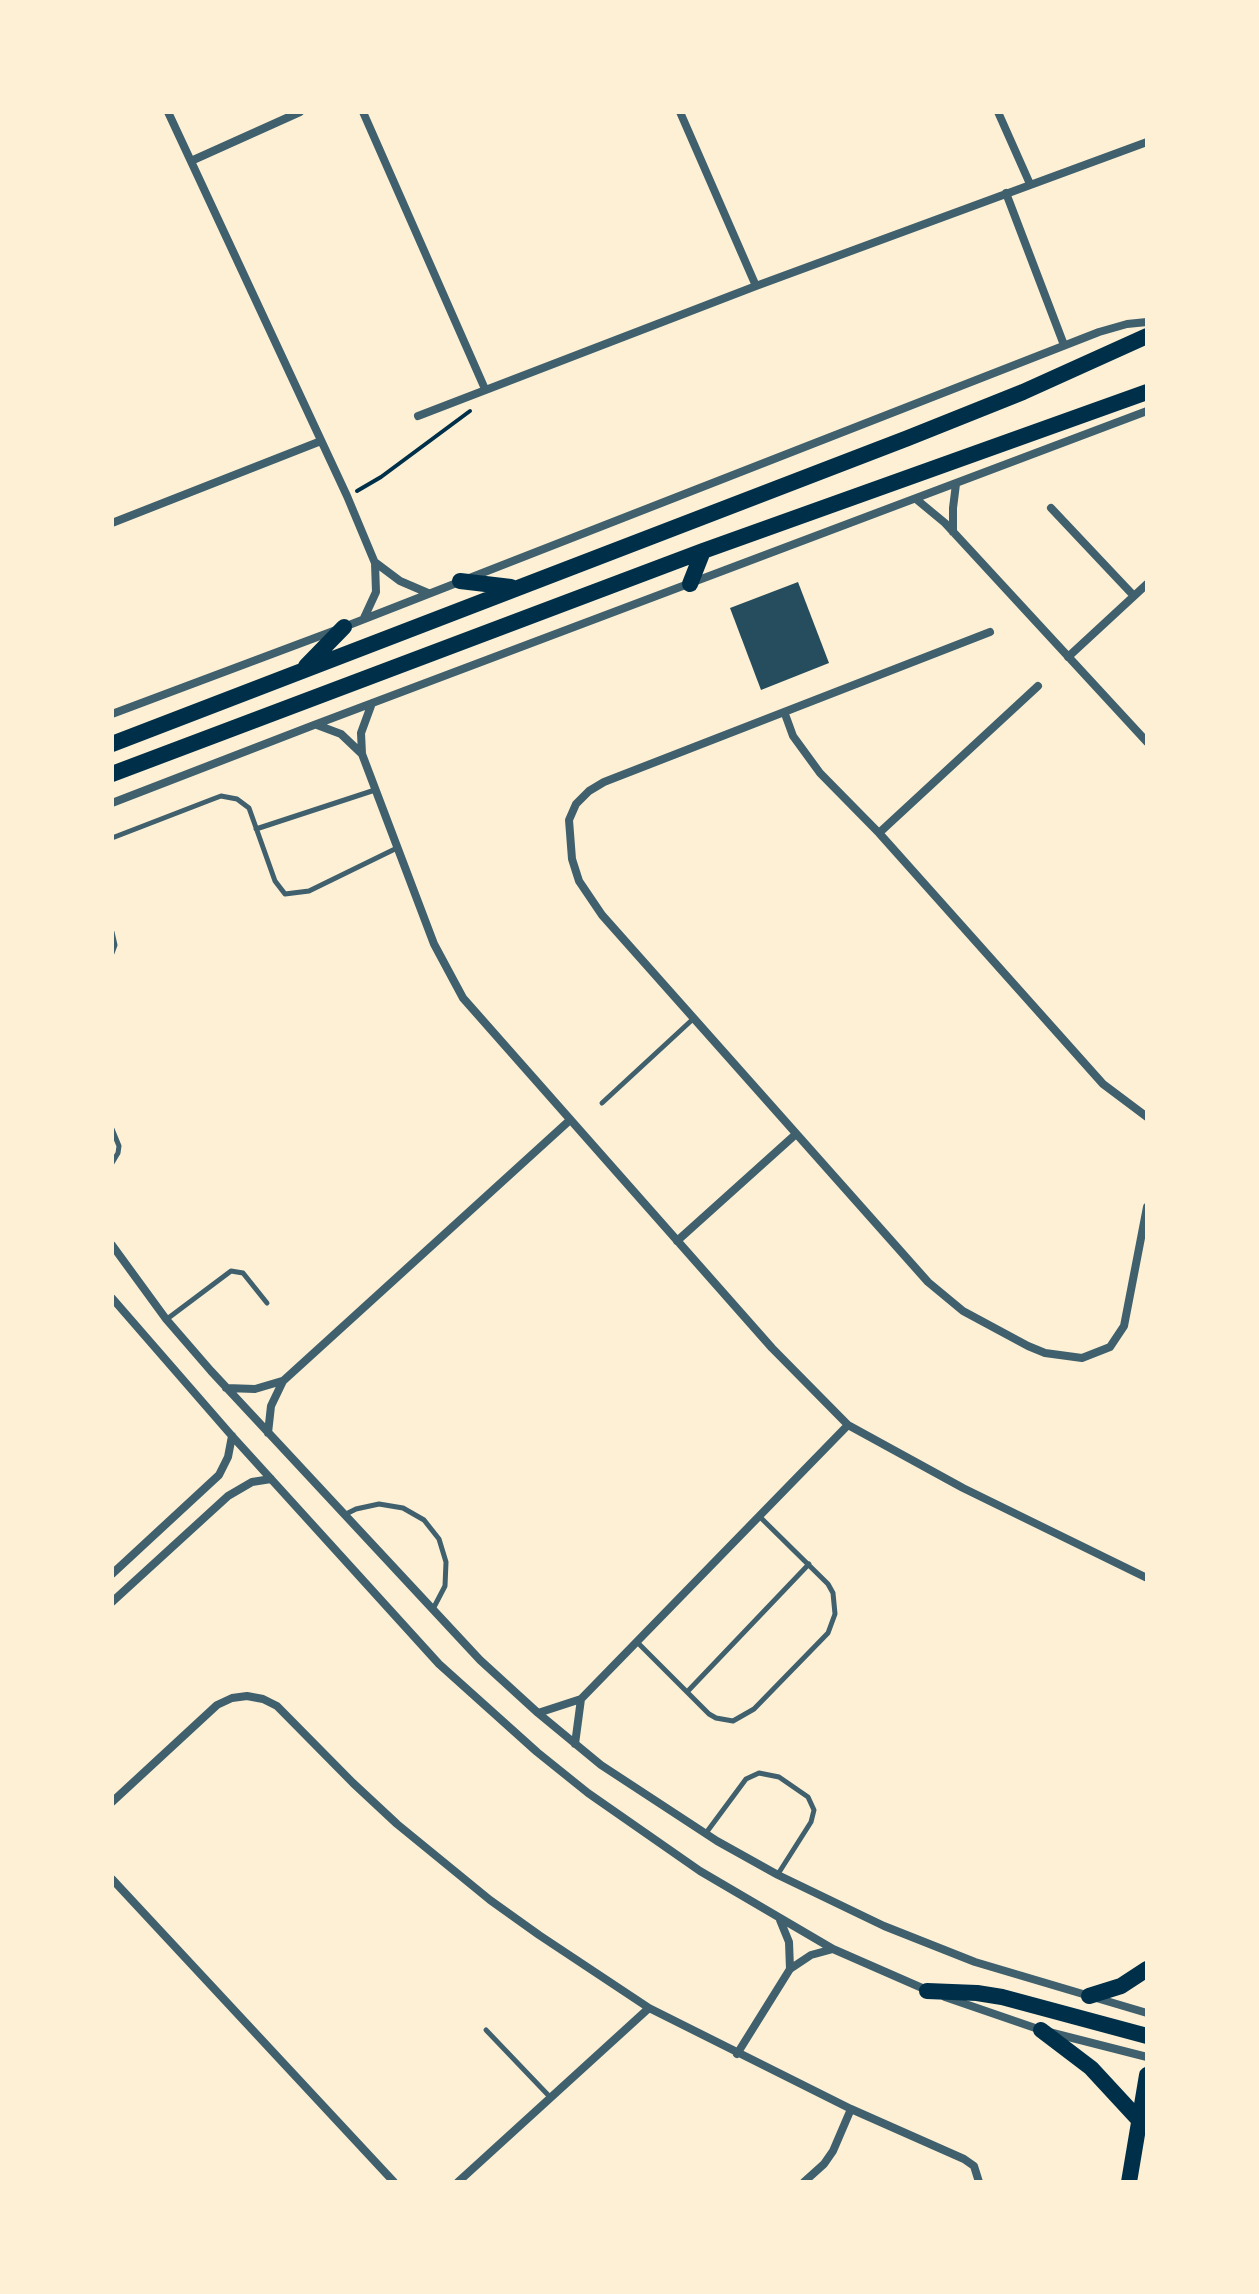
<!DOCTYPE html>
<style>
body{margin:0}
#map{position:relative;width:1259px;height:2294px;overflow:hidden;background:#fdf0d5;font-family:"PT Sans Narrow",sans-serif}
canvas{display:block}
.frame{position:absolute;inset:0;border:114px solid #fdf0d5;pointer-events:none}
</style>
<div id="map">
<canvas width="1259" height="2294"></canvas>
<div class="frame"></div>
</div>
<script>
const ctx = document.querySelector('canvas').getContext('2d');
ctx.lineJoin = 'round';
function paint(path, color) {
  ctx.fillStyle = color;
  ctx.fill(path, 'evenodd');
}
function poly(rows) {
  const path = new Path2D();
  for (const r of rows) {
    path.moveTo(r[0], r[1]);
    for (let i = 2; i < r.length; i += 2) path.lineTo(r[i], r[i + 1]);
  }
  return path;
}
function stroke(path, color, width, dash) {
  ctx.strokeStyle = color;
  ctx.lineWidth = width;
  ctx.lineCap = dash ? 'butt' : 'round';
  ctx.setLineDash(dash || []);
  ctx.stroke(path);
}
const building = poly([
 [798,582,829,663,761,690,730,608]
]);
const path = poly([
 [357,491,381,477,470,411]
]);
const service = poly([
 [256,829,375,790],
 [112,838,213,799,221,796,237,799,249,808,275,881,285,894,309,891,397,848],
 [112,932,115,945,112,953],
 [602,1103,693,1019],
 [112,1129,119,1146,118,1153,112,1163],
 [167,1319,231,1271,243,1273,267,1303],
 [344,1515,356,1509,379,1504,403,1508,424,1520,439,1539,446,1562,445,1586,433,1609],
 [637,1642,709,1714,716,1718,733,1721,754,1709,828,1633,835,1614,833,1593,828,1584,759,1516],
 [687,1692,809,1564],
 [706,1833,746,1779,759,1773,779,1777,808,1797,814,1810,811,1822,778,1874],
 [486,2030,550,2097]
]);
const minor = poly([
 [168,112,347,496,375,563,376,592,364,618],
 [363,112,485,389],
 [680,112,756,286],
 [998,112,1030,184],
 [191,161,300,112],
 [1006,193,1064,345],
 [418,416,756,286,1147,142],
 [916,499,945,523,1147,742],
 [1051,508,1134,596],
 [112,523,321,441],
 [953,532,953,508,956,484],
 [376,563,400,581,428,593],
 [990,632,604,782,589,791,576,804,569,820,572,859,579,881,602,915,928,1282,963,1311,1028,1346,1045,1353,1082,1358,1110,1347,1124,1326,1147,1207],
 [1068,657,1147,584],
 [372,703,361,733,362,754,434,944,463,998,772,1348,848,1425,963,1488,1147,1578],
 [112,714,344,627,1099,332,1127,324,1147,322],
 [785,714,793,736,820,773,879,833,1103,1084,1147,1117],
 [317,725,341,734,362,754],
 [112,803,314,725,1147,411],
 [879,833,1038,686],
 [677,1241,796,1134],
 [112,1245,166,1319,211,1371,480,1660,538,1713,601,1765,717,1841,778,1875,884,1926,975,1962,1147,2013],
 [112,1298,232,1436,439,1664,537,1752,588,1793,700,1871,833,1949,929,1991],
 [226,1388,255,1389,282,1381],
 [268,1433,271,1406,283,1381,570,1120],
 [112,1574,219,1475,228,1457,232,1436],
 [112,1602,228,1496,252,1482,271,1479],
 [538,1713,581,1699,848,1425],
 [575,1744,581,1699],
 [112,1802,217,1705,232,1698,247,1696,263,1699,277,1706,353,1783,397,1824,490,1900,539,1935,649,2008,851,2109,964,2159,974,2166,979,2182],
 [112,1879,394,2182],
 [780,1920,789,1942,790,1969],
 [945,1997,1041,2030,1147,2057],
 [737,2054,790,1969,811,1955,833,1949],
 [458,2182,649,2008],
 [804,2182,824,2164,833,2151,851,2109]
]);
const secondary = poly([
 [460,581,511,587],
 [690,584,703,551],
 [306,666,344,627],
 [112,744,908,438,1023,392,1147,336],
 [112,774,703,551,1147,392]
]);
const primary = poly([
 [927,1991,977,1993,1002,1997,1147,2036],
 [1089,1996,1121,1986,1147,1969],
 [1041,2030,1091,2068,1140,2121],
 [1129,2182,1147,2075]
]);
paint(building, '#264d5e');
stroke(path, '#003049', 4);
stroke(service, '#3f606c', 5);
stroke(minor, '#3f606c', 8);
stroke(secondary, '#003049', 16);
stroke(primary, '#003049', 16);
</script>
